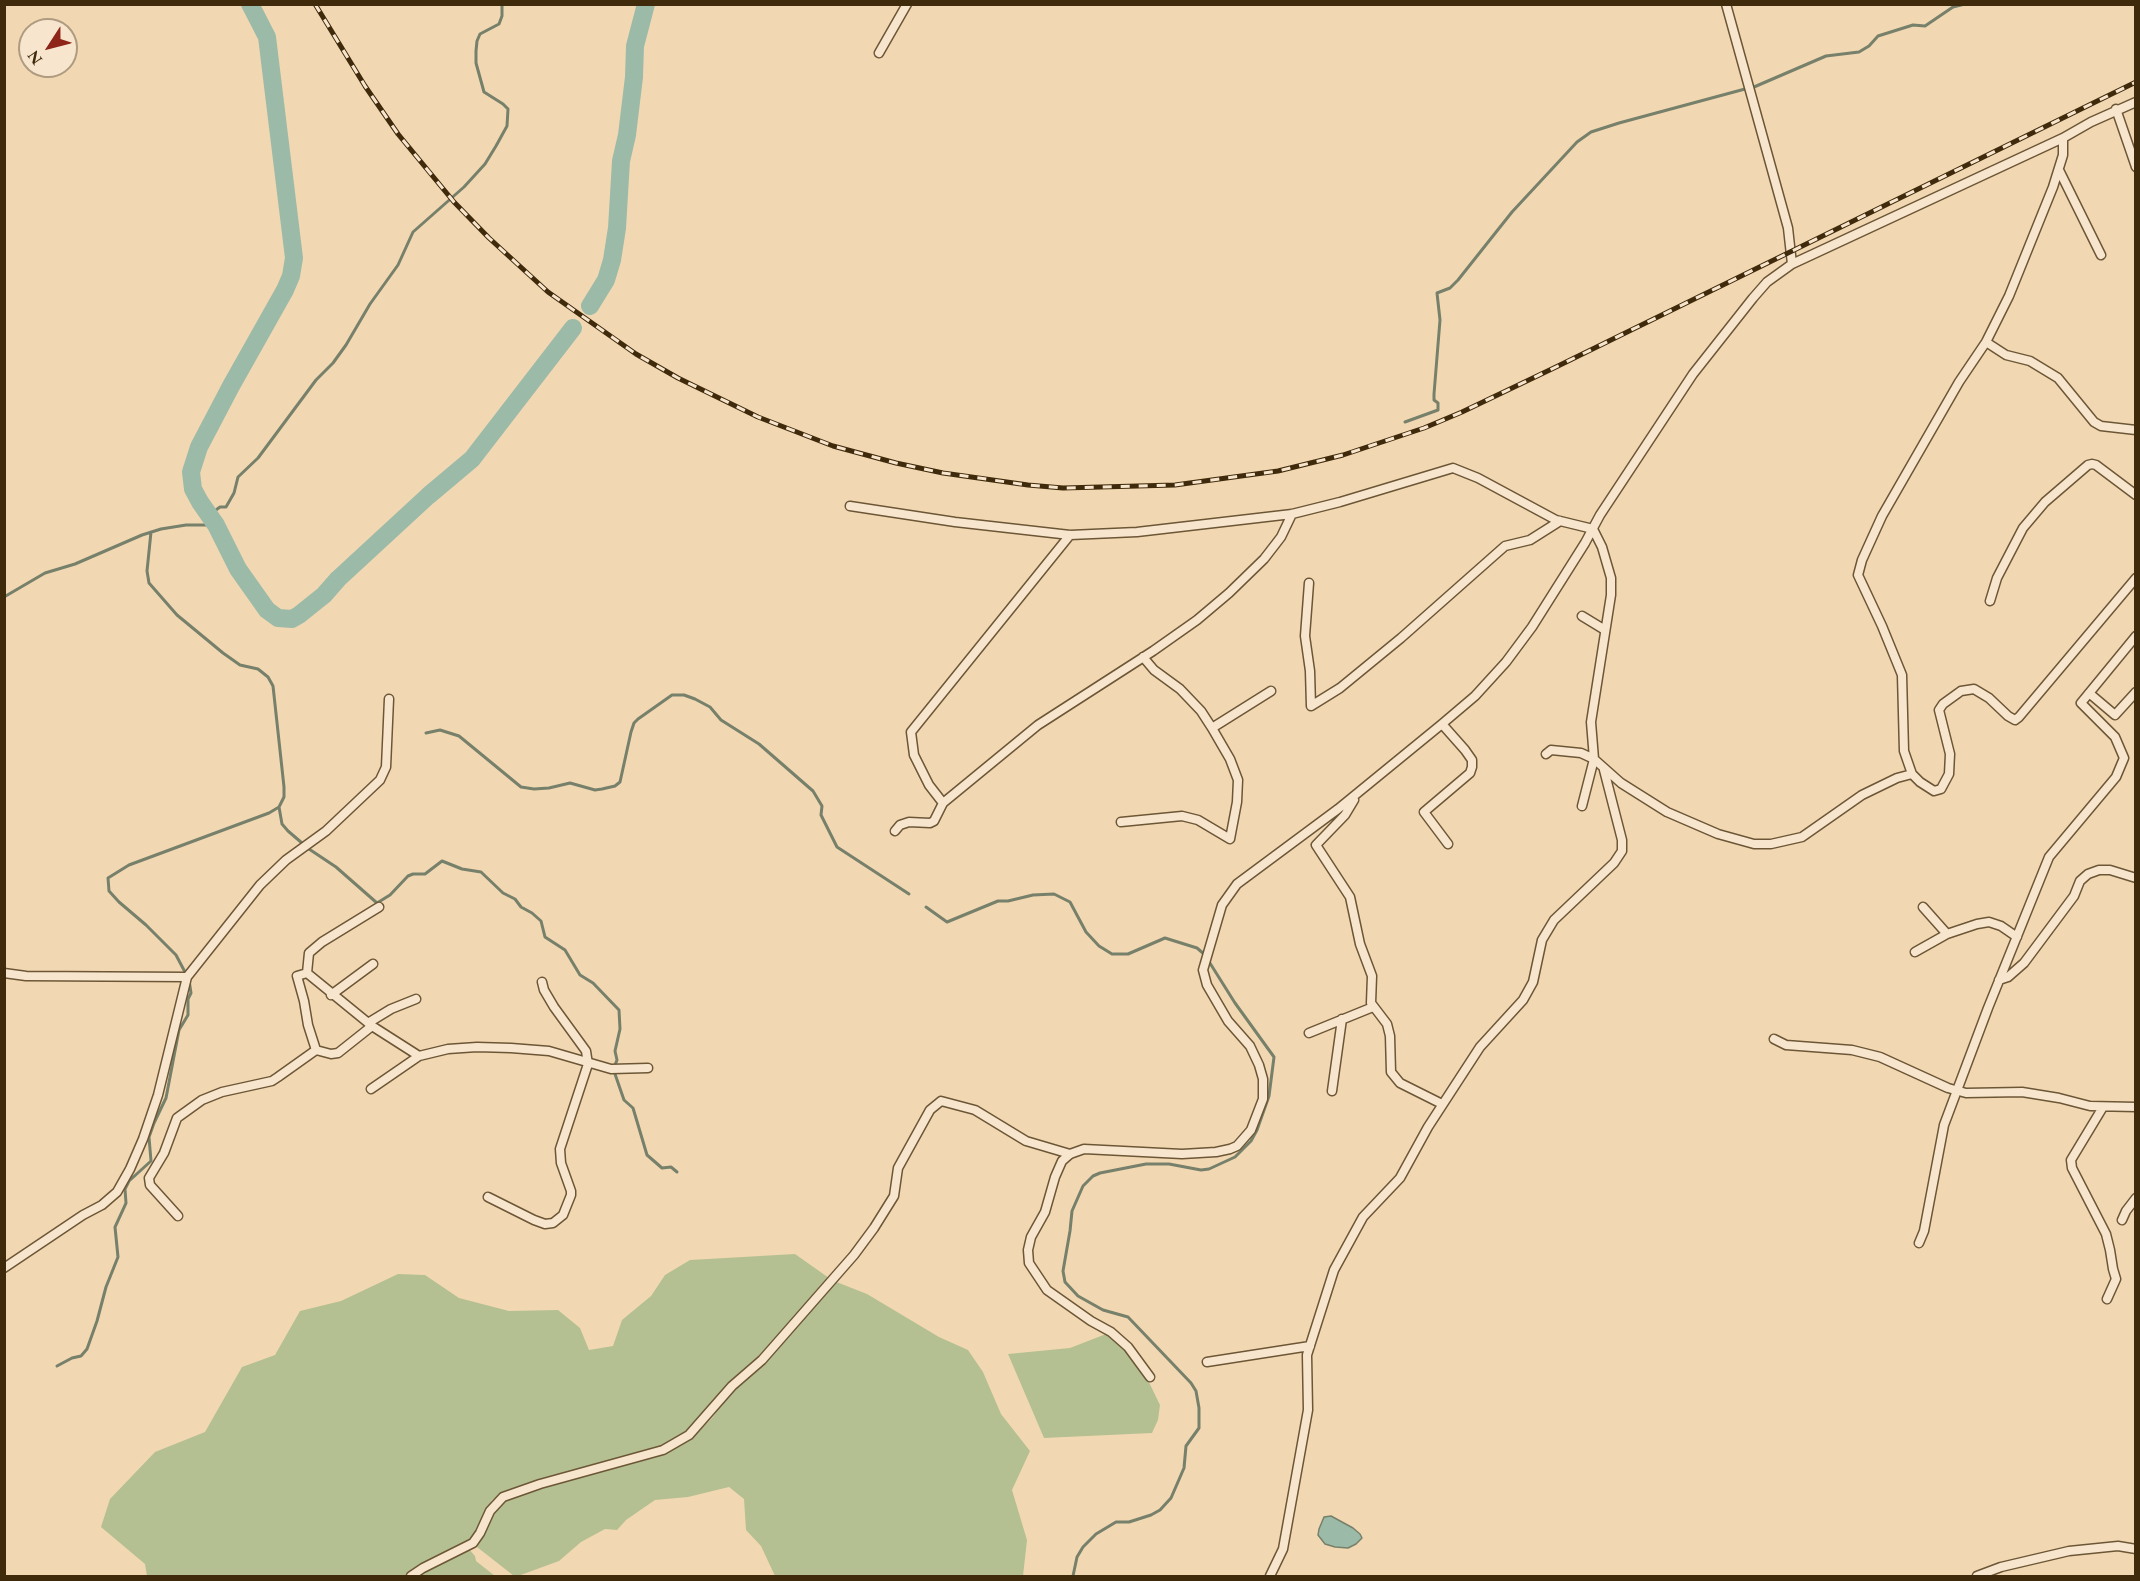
<!DOCTYPE html>
<style>
body{margin:0}
#map{position:relative;width:2140px;height:1581px;overflow:hidden;background:#f2d8b2;font-family:"EB Garamond",serif}
canvas{display:block}
.frame{position:absolute;inset:0;border:6px solid #402a0c;pointer-events:none}
.north{position:absolute;left:18px;top:18px;width:60px;height:60px;box-sizing:border-box;background:#f7e6cd;border:2px solid #ae9b80;border-radius:50%;rotate:234deg;font-size:16px;font-weight:700;line-height:24px;text-align:center;color:#402a0c}
.north::after{content:'';display:block;margin:auto;width:21px;height:27px;background:#8f2418;clip-path:polygon(50% 0,100% 100%,50% 72%,0 100%)}
</style>
<div id="map">
<canvas width="2140" height="1581"></canvas>
<div class="frame"></div>
<div class="north">N</div>
</div>
<script>
const ctx = document.querySelector('canvas').getContext('2d');
ctx.lineJoin = 'round';
function paint(path, color) {
  ctx.fillStyle = color;
  ctx.fill(path, 'evenodd');
}
function poly(rows) {
  const path = new Path2D();
  for (const r of rows) {
    path.moveTo(r[0], r[1]);
    for (let i = 2; i < r.length; i += 2) path.lineTo(r[i], r[i + 1]);
  }
  return path;
}
function stroke(path, color, width, dash) {
  ctx.strokeStyle = color;
  ctx.lineWidth = width;
  ctx.lineCap = dash ? 'butt' : 'round';
  ctx.setLineDash(dash || []);
  ctx.stroke(path);
}
const green = poly([
 [795,1254,829,1278,757,1361,686,1434,664,1447,500,1495,492,1500,468,1548,475,1556,476,1561,495,1576,147,1576,145,1564,101,1527,110,1499,155,1452,205,1432,242,1367,275,1355,300,1311,341,1301,398,1274,425,1275,459,1298,509,1311,558,1310,580,1328,589,1350,613,1346,622,1320,651,1296,665,1275,690,1260],
 [834,1281,867,1294,939,1337,968,1350,983,1372,1001,1414,1030,1451,1012,1490,1027,1540,1023,1576,775,1576,761,1546,746,1530,744,1499,729,1487,688,1497,655,1500,626,1520,617,1530,605,1529,581,1542,559,1561,518,1576,514,1576,477,1547,483,1537,491,1512,503,1500,671,1450,693,1437,713,1417,731,1390],
 [1106,1334,1122,1344,1146,1376,1160,1405,1158,1420,1152,1433,1044,1438,1008,1354,1070,1348]
]);
const water = poly([
 [1331,1516,1353,1528,1360,1534,1362,1538,1356,1544,1348,1548,1335,1547,1325,1544,1318,1535,1319,1529,1324,1517,1331,1516]
]);
const stream = poly([
 [1754,87,1826,56,1859,52,1869,46,1878,36,1913,25,1925,26,1953,7,1965,4],
 [1405,422,1438,410,1438,403,1434,400,1434,394,1440,320,1437,293,1450,288,1458,280,1512,212,1577,142,1591,132,1619,123,1745,89],
 [209,515,220,507,226,507,234,493,238,477,258,458,316,380,333,363,346,345,370,304,398,265,413,232,464,187,485,164,496,146,507,126,508,109,503,104,484,92,476,63,476,51,477,41,480,34,499,24,502,16,502,4],
 [151,532,147,571,149,583,177,615,223,653,240,665,258,669,268,677,273,686,284,787,284,797,279,807,269,813,129,865,108,878,109,891,119,902,146,925,176,955,186,974],
 [4,597,45,573,75,564,142,535,161,529,186,525,216,525],
 [426,733,440,730,459,736,521,787,534,789,549,788,570,783,595,790,602,789,615,786,620,782,631,732,634,723,638,719,672,695,684,695,695,699,710,707,721,720,759,744,813,791,822,806,821,815,837,847,909,894],
 [279,807,282,824,288,831,309,849,336,867,377,903,390,895,408,876,413,874,425,874,442,861,462,869,481,872,503,893,515,899,521,907,532,913,541,921,545,937,565,950,580,975,593,983,619,1010,620,1029,615,1051,617,1060,615,1065],
 [926,907,947,922,998,901,1008,901,1033,895,1054,894,1070,902,1086,932,1099,946,1112,954,1128,954,1165,938,1197,948,1204,954],
 [615,1074,624,1100,633,1108,647,1155,662,1168,671,1167,677,1172],
 [57,1366,72,1358,81,1356,87,1349,97,1321,106,1287,118,1257,115,1227,126,1203,125,1189,129,1181,151,1161,149,1137,154,1123,166,1098,179,1030,188,1015,188,999,191,993,189,980],
 [1073,1576,1077,1557,1083,1547,1096,1534,1116,1522,1129,1522,1151,1515,1160,1510,1171,1498,1184,1468,1186,1446,1199,1428,1199,1408,1196,1391,1191,1383,1128,1317,1103,1310,1078,1296,1065,1282,1063,1271,1070,1231,1072,1211,1083,1186,1093,1176,1100,1173,1146,1164,1169,1164,1201,1170,1209,1169,1235,1157,1251,1141,1257,1130,1269,1096,1274,1057,1235,1003,1208,960]
]);
const river = poly([
 [250,4,267,37,294,258,291,276,285,290,231,386,199,447,191,472,193,489,200,502,216,525,238,569,267,610,278,618,292,619,299,615,324,595,338,579,428,496,472,459,573,328],
 [590,306,606,280,612,260,617,228,621,161,627,135,634,77,635,46,646,4]
]);
const street = poly([
 [1726,4,1788,228,1792,264],
 [879,53,907,4],
 [2116,109,2136,167],
 [2063,138,2063,155,2053,187,2009,296,1986,342,1959,382,1882,516,1862,560,1858,575,1882,626,1902,675,1904,751,1912,774,1920,782,1934,791,1941,789,1949,774,1950,754,1939,710,1943,704,1961,691,1974,689,1989,698,2008,716,2015,720,2019,717,2136,578],
 [2059,170,2101,255],
 [1986,342,2006,355,2030,361,2058,378,2094,422,2101,426,2136,430],
 [850,506,955,522,1070,535,1137,532,1292,514,1340,502,1453,468,1478,478,1556,520,1593,529,1602,547,1611,578,1611,595,1591,722,1594,759,1582,806],
 [1309,583,1305,636,1310,671,1311,706,1340,688,1401,638,1505,546,1530,540,1560,521],
 [1990,601,1997,578,2023,528,2045,502,2088,465,2092,464,2096,465,2136,495],
 [1582,616,1605,630],
 [2089,693,2115,715,2136,692],
 [1442,724,1465,750,1472,760,1472,767,1470,773,1424,812,1448,844],
 [1212,728,1271,691],
 [1546,754,1551,750,1581,753,1594,759,1621,783,1667,812,1718,834,1754,844,1771,844,1802,837,1862,795,1897,778,1912,774],
 [1354,800,1345,815,1316,845,1350,897,1360,944,1372,976,1371,1003,1387,1024,1390,1036,1391,1072,1400,1083,1442,1104],
 [943,803,929,785,914,755,911,732,1070,535],
 [1121,822,1182,816,1198,820,1230,839,1237,802,1238,780,1230,759,1212,728,1201,711,1180,689,1154,670,1143,657],
 [895,831,900,825,909,822,930,823,934,821,943,803,1038,725,1153,651,1197,620,1229,593,1264,559,1281,537,1292,514],
 [1923,907,1947,934],
 [1915,952,1947,934,1977,924,1989,922,2001,926,2017,937],
 [4,973,26,976,187,977,260,885,286,860,326,831,380,780,386,767,389,699],
 [307,973,309,953,322,942,379,907],
 [1999,980,2008,977,2024,963,2074,896,2080,881,2088,874,2099,870,2110,870,2136,878],
 [331,995,373,964],
 [368,1023,391,1009,416,999],
 [1309,1033,1373,1007],
 [1774,1039,1786,1045,1852,1050,1880,1057,1948,1088,1966,1093,2022,1092,2059,1098,2090,1106,2136,1107],
 [316,1050,308,1025,304,1001,297,976,307,973,372,1026,419,1056,448,1049,477,1047,511,1048,549,1051,611,1069,648,1068],
 [371,1089,419,1056],
 [1332,1091,1342,1019],
 [2103,1107,2071,1160,2072,1168,2106,1234,2110,1250,2113,1269,2116,1279,2107,1299],
 [488,1197,534,1220,545,1224,553,1223,563,1215,571,1195,571,1191,561,1163,560,1149,588,1064,586,1051,554,1007,544,990,542,982],
 [178,1216,150,1185,149,1178,164,1153,177,1118,202,1100,222,1092,272,1081,278,1077,316,1050,331,1054,338,1053,372,1026],
 [2122,1220,2126,1211,2136,1198],
 [1919,1243,1924,1231,1944,1125,1988,1008,2049,857,2116,777,2124,758,2115,737,2081,703,2136,636],
 [4,1268,83,1215,102,1205,117,1192,130,1169,143,1139,158,1095,187,977],
 [1207,1362,1310,1346],
 [1150,1377,1128,1347,1111,1332,1091,1321,1047,1290,1029,1263,1028,1250,1031,1237,1045,1212,1055,1177,1062,1161,1070,1154,1084,1149,1182,1154,1216,1152,1230,1149,1237,1146,1251,1130,1263,1099,1263,1079,1259,1065,1250,1046,1228,1021,1207,985,1203,970,1222,905,1237,884,1338,809,1442,724,1475,696,1506,662,1532,627,1585,543,1600,515,1693,374,1753,298,1767,282,1792,264,2063,138,2091,122,2136,102],
 [411,1576,423,1568,473,1543,480,1533,490,1511,503,1497,540,1484,663,1450,689,1435,732,1386,762,1360,854,1255,874,1228,894,1196,898,1168,930,1110,941,1101,975,1110,1026,1141,1070,1154],
 [1270,1576,1283,1549,1308,1410,1307,1355,1334,1270,1363,1217,1400,1178,1428,1127,1480,1047,1523,1000,1533,982,1542,940,1554,920,1614,863,1622,851,1622,840,1604,770],
 [1977,1576,2001,1567,2069,1551,2118,1546,2136,1549]
]);
const rail = poly([
 [315,4,365,86,398,134,454,202,489,238,548,292,636,354,678,378,758,417,833,446,896,463,943,473,1028,485,1063,488,1175,485,1278,471,1343,455,1424,428,1462,412,1558,366,2136,82]
]);
paint(green, '#b4c091');
paint(water, '#9cbaa8');
stroke(water, '#77806a', 1.5);
stroke(stream, '#77806a', 3);
stroke(river, '#9cbaa8', 18);
stroke(street, '#6c5636', 11);
stroke(street, '#f7e6cd', 8);
stroke(rail, '#402a0c', 5);
stroke(rail, '#f7e6cd', 3, [9]);
</script>
